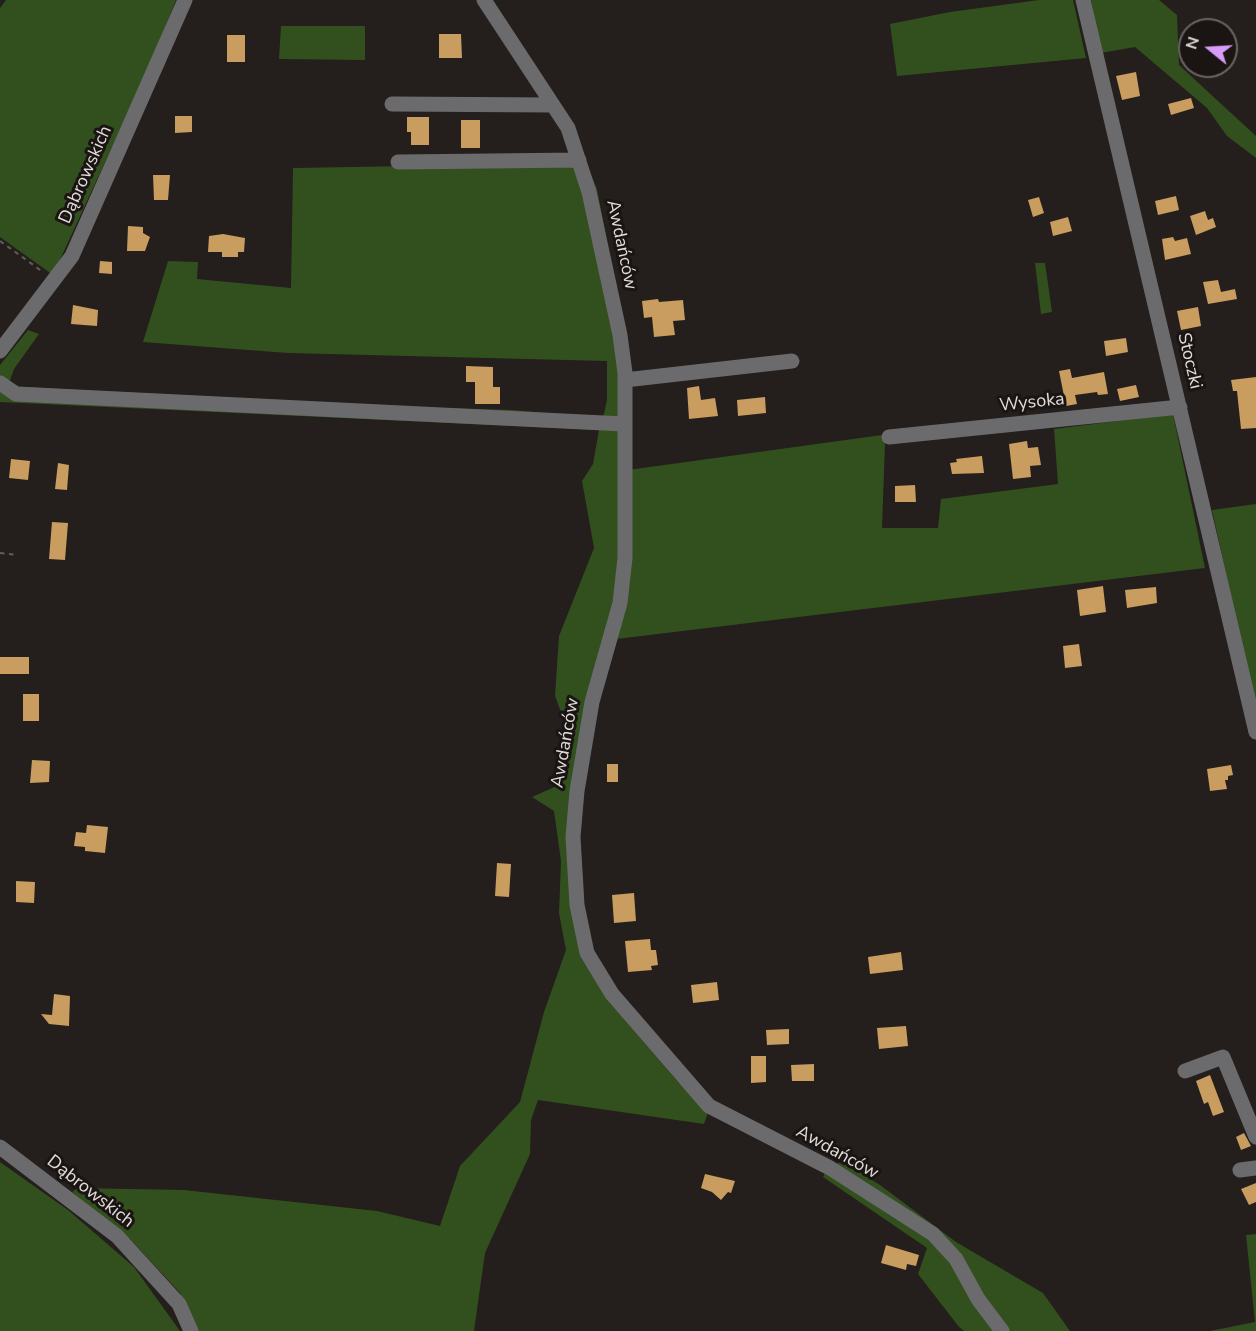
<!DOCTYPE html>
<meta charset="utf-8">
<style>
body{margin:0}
#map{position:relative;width:1256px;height:1331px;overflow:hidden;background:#241e1c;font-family:"Nunito Sans",sans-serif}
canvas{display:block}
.north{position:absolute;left:1178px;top:18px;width:60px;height:60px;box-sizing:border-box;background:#1a1513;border:2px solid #696563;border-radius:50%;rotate:288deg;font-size:16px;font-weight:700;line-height:24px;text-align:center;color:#e0dcda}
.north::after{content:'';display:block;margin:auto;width:21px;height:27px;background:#d79bf9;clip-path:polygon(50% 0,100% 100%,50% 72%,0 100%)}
</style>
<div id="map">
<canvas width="1256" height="1331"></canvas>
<div class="north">N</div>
</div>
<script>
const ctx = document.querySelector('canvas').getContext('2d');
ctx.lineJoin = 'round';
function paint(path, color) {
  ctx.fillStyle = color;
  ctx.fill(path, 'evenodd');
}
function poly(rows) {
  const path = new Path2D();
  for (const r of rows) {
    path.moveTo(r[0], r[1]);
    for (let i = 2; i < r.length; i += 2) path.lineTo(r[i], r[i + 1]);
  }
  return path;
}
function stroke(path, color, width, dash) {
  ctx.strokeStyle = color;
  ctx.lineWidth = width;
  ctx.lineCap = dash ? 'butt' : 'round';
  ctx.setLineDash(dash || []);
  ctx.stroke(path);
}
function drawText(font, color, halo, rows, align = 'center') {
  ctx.font = font + ' "Nunito Sans",sans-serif';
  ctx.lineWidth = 6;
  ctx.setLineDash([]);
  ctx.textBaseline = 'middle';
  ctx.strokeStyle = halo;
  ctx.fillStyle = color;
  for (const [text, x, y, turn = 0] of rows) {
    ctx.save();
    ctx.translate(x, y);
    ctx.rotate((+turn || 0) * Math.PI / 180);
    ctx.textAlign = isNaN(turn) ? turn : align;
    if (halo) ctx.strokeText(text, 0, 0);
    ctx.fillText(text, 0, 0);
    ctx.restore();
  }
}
const green = poly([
 [6,0,176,0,151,62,53,275,0,237,0,8],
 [1039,0,1073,0,1086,58,897,76,890,24,950,12],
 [1091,0,1159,0,1177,15,1179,65,1256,136,1256,158,1227,136,1207,108,1135,47,1101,53],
 [281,26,365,26,365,60,279,59],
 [586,163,597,189,617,293,628,470,882,435,885,444,882,528,938,528,941,499,1058,484,1054,429,1173,414,1205,568,608,640,586,717,574,922,581,958,609,1002,678,1082,709,1110,704,1124,538,1100,531,1120,530,1154,485,1253,474,1331,197,1331,180,1293,130,1239,72,1192,78,1188,184,1190,377,1211,440,1226,460,1166,520,1102,544,1012,566,950,559,913,561,861,554,811,532,797,559,785,565,723,555,696,559,636,594,548,582,481,593,464,599,430,0,402,0,365,28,330,39,334,14,369,8,386,381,406,512,410,603,418,607,400,607,361,288,353,143,342,168,261,198,262,197,279,291,288,293,168],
 [1035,263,1045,263,1052,312,1041,314],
 [1256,504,1256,710,1212,510],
 [0,1162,68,1210,134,1267,180,1331,0,1331],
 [843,1162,880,1185,956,1242,1043,1293,1070,1331,1007,1331,981,1294,962,1256,833,1164],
 [826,1171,929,1236,948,1256,997,1331,964,1331,959,1327,918,1274,927,1248,823,1177],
 [1256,1234,1256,1331,1210,1331,1255,1322,1246,1235]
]);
const building = poly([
 [439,34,461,34,462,58,439,58],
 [227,35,245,35,245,62,227,62],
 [1136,72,1140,96,1122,100,1116,76],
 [1191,98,1194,108,1171,115,1168,104],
 [175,116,192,116,192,132,175,133],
 [407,117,429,117,429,145,411,145,411,132,407,132],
 [461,120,480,120,480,148,461,148],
 [153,175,170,175,168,200,154,200],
 [1176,196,1179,210,1158,215,1155,201],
 [1039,197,1044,213,1033,217,1028,200],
 [1205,211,1208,220,1213,218,1216,227,1196,235,1190,216],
 [1068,217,1072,231,1053,236,1050,222],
 [128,226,143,227,143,233,150,237,145,251,127,251],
 [223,234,245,238,244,252,238,252,238,257,222,257,222,252,208,252,209,236],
 [1173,237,1175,241,1187,238,1191,254,1165,260,1162,239],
 [100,261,112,262,112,274,99,273],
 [1218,280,1221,292,1235,289,1237,299,1208,304,1203,282],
 [658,299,659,302,683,300,685,320,673,321,675,335,654,337,652,317,644,318,642,301],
 [73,305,98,310,97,326,71,324],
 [1198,307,1201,326,1181,330,1177,311],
 [1126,338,1128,352,1106,356,1104,341],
 [466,366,493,367,493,387,500,387,500,404,475,404,475,382,466,382],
 [1070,369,1072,378,1104,372,1108,394,1098,395,1097,392,1075,395,1077,404,1066,406,1059,371],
 [1256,377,1256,428,1241,429,1237,391,1233,391,1231,380],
 [1136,385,1139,397,1120,401,1117,389],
 [699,386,701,400,715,398,718,416,689,419,687,388],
 [765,397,766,413,738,416,737,400],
 [1027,441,1028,448,1038,447,1041,465,1030,466,1031,477,1013,479,1009,444],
 [982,456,984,473,952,474,950,463,957,462,956,459],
 [11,459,30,461,28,480,9,478],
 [58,463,69,465,67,490,55,489],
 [915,485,916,502,895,502,895,486],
 [52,522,68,523,65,560,49,559],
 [1103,586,1106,612,1080,616,1077,590],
 [1156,587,1157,603,1127,608,1125,590],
 [1079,644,1082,666,1065,668,1063,646],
 [0,657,29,657,29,674,0,674],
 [23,694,39,694,39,721,23,721],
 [32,760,50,761,49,782,30,783],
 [607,764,618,764,618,782,607,782],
 [1231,765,1233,775,1228,776,1228,780,1225,780,1227,789,1210,791,1207,769],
 [87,825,108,827,105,853,85,851,85,847,74,846,76,832,86,833],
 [497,863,511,864,509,897,495,896],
 [16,881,35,882,34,903,16,902],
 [634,893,636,921,614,923,612,895],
 [650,939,651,950,656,950,658,965,651,966,652,970,628,972,625,941],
 [901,952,903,970,870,974,868,957],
 [717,982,719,1000,693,1003,691,985],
 [54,994,70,996,69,1026,49,1024,41,1014,52,1015],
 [906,1026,908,1046,879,1049,877,1028],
 [789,1029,789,1044,767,1045,766,1030],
 [751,1056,766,1056,766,1082,751,1083],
 [814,1064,814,1081,792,1081,791,1065],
 [1210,1075,1224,1112,1213,1116,1208,1102,1204,1104,1196,1081],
 [1244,1133,1251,1146,1241,1150,1236,1137],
 [705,1174,735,1181,731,1193,728,1192,721,1200,712,1192,701,1188],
 [1256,1183,1256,1202,1249,1205,1241,1189],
 [886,1245,919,1255,916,1266,907,1264,906,1270,881,1263]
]);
const path = poly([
 [0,241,43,272],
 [0,553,18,555]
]);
const minor = poly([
 [484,0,568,128,589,192,620,335,625,373,625,558,620,603,592,702,577,791,573,837,577,905,587,953,612,994,709,1106,830,1168,933,1234,956,1259,978,1299,1002,1331],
 [1083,0,1256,732],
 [392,104,553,105],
 [398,162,579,160],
 [0,351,72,256,185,0],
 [625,380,792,361],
 [0,383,16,394,624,424],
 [889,437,1180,407],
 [1185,1071,1223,1057,1256,1137],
 [0,1147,117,1236,179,1304,191,1331],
 [1240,1170,1256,1168]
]);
const streetNames = [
 ["Dąbrowskich",86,175,-66],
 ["Awdańców",621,245,78],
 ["Stoczki",1189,361,77],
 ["Wysoka",1032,403,-6],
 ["Awdańców",566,743,-80],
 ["Awdańców",837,1153,29],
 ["Dąbrowskich",90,1192,38]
];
paint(green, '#324f1e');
paint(building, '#c89d5f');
stroke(path, '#625c5a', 2, [4.5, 4.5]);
stroke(minor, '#6b6b6d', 15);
drawText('18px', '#e0dcda', '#1a1513', streetNames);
</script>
